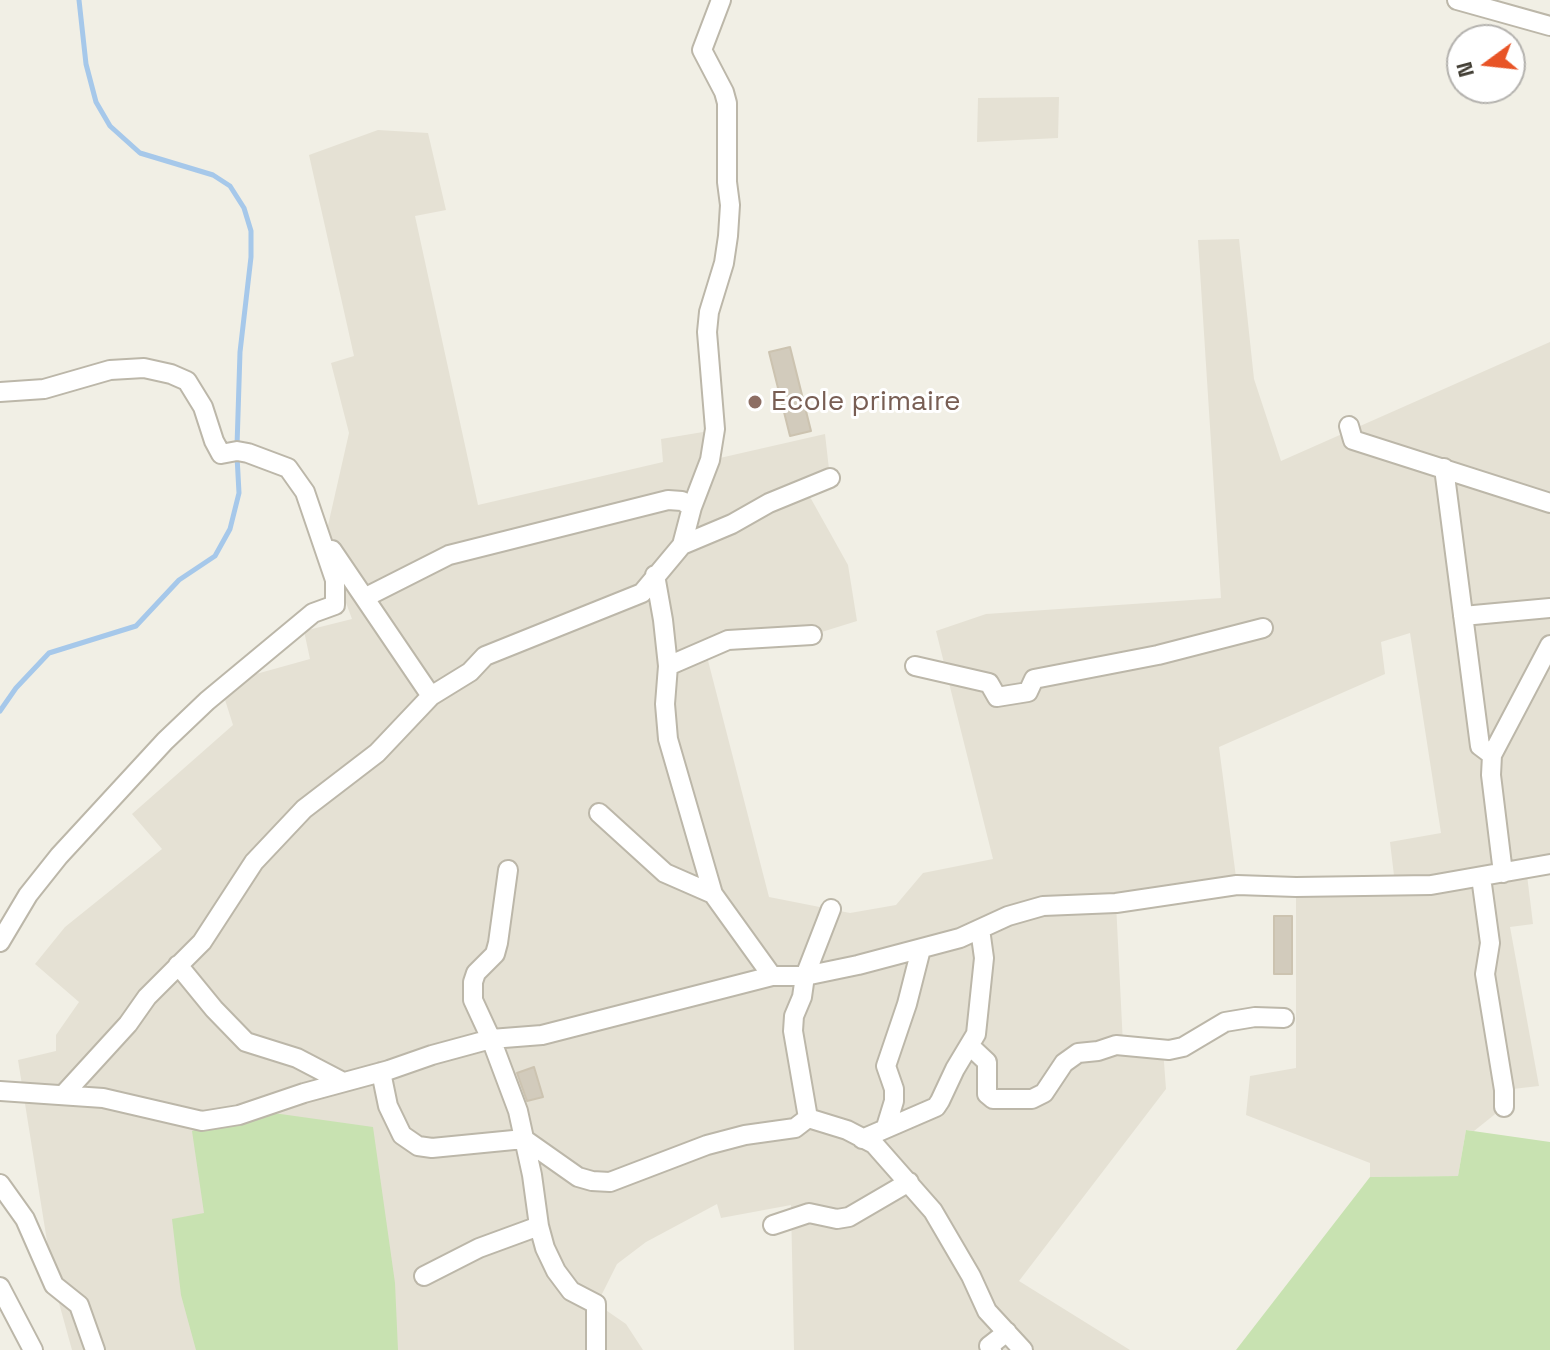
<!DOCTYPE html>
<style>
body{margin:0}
#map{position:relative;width:1550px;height:1350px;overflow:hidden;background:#f1efe5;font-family:"Space Grotesk",sans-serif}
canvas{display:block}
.north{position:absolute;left:1446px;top:24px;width:80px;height:80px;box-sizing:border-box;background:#fff;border:2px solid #b4b2ae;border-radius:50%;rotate:255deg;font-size:22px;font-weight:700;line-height:32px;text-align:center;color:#433f35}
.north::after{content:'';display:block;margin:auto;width:28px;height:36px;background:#e85426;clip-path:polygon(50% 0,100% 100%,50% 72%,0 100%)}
</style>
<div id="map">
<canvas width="1550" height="1350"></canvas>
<div class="north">N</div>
</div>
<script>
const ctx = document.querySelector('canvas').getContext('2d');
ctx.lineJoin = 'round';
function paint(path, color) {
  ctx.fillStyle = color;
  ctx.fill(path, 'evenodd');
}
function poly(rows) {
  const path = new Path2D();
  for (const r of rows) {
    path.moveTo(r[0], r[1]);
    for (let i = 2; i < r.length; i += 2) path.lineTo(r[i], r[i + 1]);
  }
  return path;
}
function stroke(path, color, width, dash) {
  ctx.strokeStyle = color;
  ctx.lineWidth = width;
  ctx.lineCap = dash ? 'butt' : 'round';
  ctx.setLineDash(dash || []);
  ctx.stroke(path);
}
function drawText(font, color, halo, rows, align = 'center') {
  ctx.font = font + ' "Space Grotesk",sans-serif';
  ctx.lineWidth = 6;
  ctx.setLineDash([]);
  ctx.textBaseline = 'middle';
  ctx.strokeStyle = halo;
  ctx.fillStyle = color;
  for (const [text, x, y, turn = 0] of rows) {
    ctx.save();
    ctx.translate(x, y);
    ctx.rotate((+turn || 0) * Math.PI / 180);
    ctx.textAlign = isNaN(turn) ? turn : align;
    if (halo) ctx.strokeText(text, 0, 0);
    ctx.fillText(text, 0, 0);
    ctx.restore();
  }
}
const residential = poly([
 [1059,97,1058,138,977,142,978,98],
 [378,130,428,133,446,210,415,216,478,505,663,462,661,439,715,430,711,460,825,434,830,478,805,488,848,565,857,621,812,635,705,649,769,897,850,913,896,905,923,873,993,859,936,631,986,614,1221,598,1198,240,1239,239,1254,379,1281,461,1550,342,1550,864,1526,867,1533,924,1510,927,1539,1086,1504,1090,1504,1107,1474,1131,1466,1130,1458,1176,1370,1177,1370,1163,1246,1115,1250,1076,1296,1068,1296,887,1395,884,1390,842,1441,833,1410,633,1381,642,1385,674,1219,747,1237,885,1116,903,1123,1045,1163,1049,1166,1089,1019,1281,1130,1350,794,1350,791,1205,721,1218,717,1204,646,1242,617,1264,597,1304,626,1324,643,1350,72,1350,54,1285,18,1060,56,1051,56,1035,79,1002,35,964,65,927,162,849,132,814,233,725,220,684,310,659,304,631,352,619,324,543,349,433,331,363,354,356,309,155]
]);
const green = poly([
 [252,1110,373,1127,395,1283,398,1350,196,1350,181,1295,172,1219,204,1213,192,1131],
 [1466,1130,1550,1142,1550,1350,1236,1350,1370,1177,1458,1176]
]);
const stream = poly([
 [79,0,86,64,96,102,110,126,140,153,213,175,230,186,244,208,251,231,251,257,240,352,237,446],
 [0,711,16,688,49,653,136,626,179,580,215,556,230,529,239,493,237,456]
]);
const building = poly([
 [790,347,811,431,790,436,769,352,790,347],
 [1274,916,1292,916,1292,974,1274,974,1274,916],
 [534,1067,543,1097,527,1101,517,1073,534,1067]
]);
const minor = poly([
 [1457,0,1550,26],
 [0,392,44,389,110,370,144,368,171,374,187,381,203,407,214,441,221,454,237,451,248,453,288,468,305,492,335,580,335,605,313,613,207,701,165,741,59,856,28,895,0,942],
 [1349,426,1353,440,1550,503],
 [1444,468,1480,746,1492,755],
 [682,545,732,524,769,503,830,478],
 [332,550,431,696],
 [655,575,663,620,668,666,665,704,668,739,713,894],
 [366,597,449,555,668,500,682,501,692,507],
 [1463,616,1550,608],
 [668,666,728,640,812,635],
 [915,666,989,683,997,697,1028,692,1034,679,1158,655,1263,628],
 [599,813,665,873,713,894,772,976],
 [508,870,498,943,495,954,476,973,473,982,473,1000,491,1039,518,1111,532,1175,539,1226,545,1248,556,1271,571,1291,596,1304,596,1350],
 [1503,873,1491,775,1492,755,1550,645],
 [1481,877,1490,943,1485,974,1504,1090,1504,1107],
 [831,909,805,976,802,997,794,1016,793,1031,808,1118,847,1130,874,1144,933,1211,971,1276,987,1311,1023,1350],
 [178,965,214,1009,246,1042,297,1058,343,1082],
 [970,1046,987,1062,987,1094,993,1099,1032,1099,1044,1093,1064,1063,1078,1053,1098,1051,1116,1045,1169,1050,1183,1047,1225,1022,1255,1017,1284,1018],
 [381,1072,388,1106,402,1135,418,1146,432,1148,524,1139,578,1177,592,1181,610,1182,707,1145,745,1135,795,1128,808,1118],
 [0,1091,103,1098,202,1121,239,1115,304,1093,389,1070,432,1055,491,1039,542,1035,772,976,805,976,858,965,960,938,1008,916,1043,906,1116,903,1237,885,1296,887,1431,885,1550,864],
 [64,1094,128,1024,147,997,202,942,254,862,304,809,377,753,431,696,470,672,485,656,642,593,682,545,692,507,710,460,715,429,707,332,709,312,724,263,728,236,730,205,727,182,727,103,724,92,702,50,721,0],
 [886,1127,894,1101,894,1089,886,1066,907,1004,921,949],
 [862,1139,936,1107,940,1101,955,1069,976,1034,984,958,980,929],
 [0,1184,25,1219,54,1285,79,1305,95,1350],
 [773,1225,809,1213,837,1219,849,1217,909,1182],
 [424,1276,479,1248,539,1226],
 [0,1287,33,1350],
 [992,1350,989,1346,1007,1332]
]);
const markers = [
 [755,402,8,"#8d6e63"]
];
const educationNames = [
 ["Ecole primaire",771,402]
];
paint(residential, '#e5e1d4');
paint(green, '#c8e2b1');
stroke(stream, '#a6c8ea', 5);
paint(building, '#d2cbbc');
stroke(building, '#ccc3b0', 2);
stroke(minor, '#bcb7a9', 22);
stroke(minor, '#fff', 18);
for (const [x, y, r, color] of markers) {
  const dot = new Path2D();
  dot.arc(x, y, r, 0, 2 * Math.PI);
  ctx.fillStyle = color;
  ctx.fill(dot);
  stroke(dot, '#fff', 3);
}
drawText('28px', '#785e54', '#fff', educationNames, 'left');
</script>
